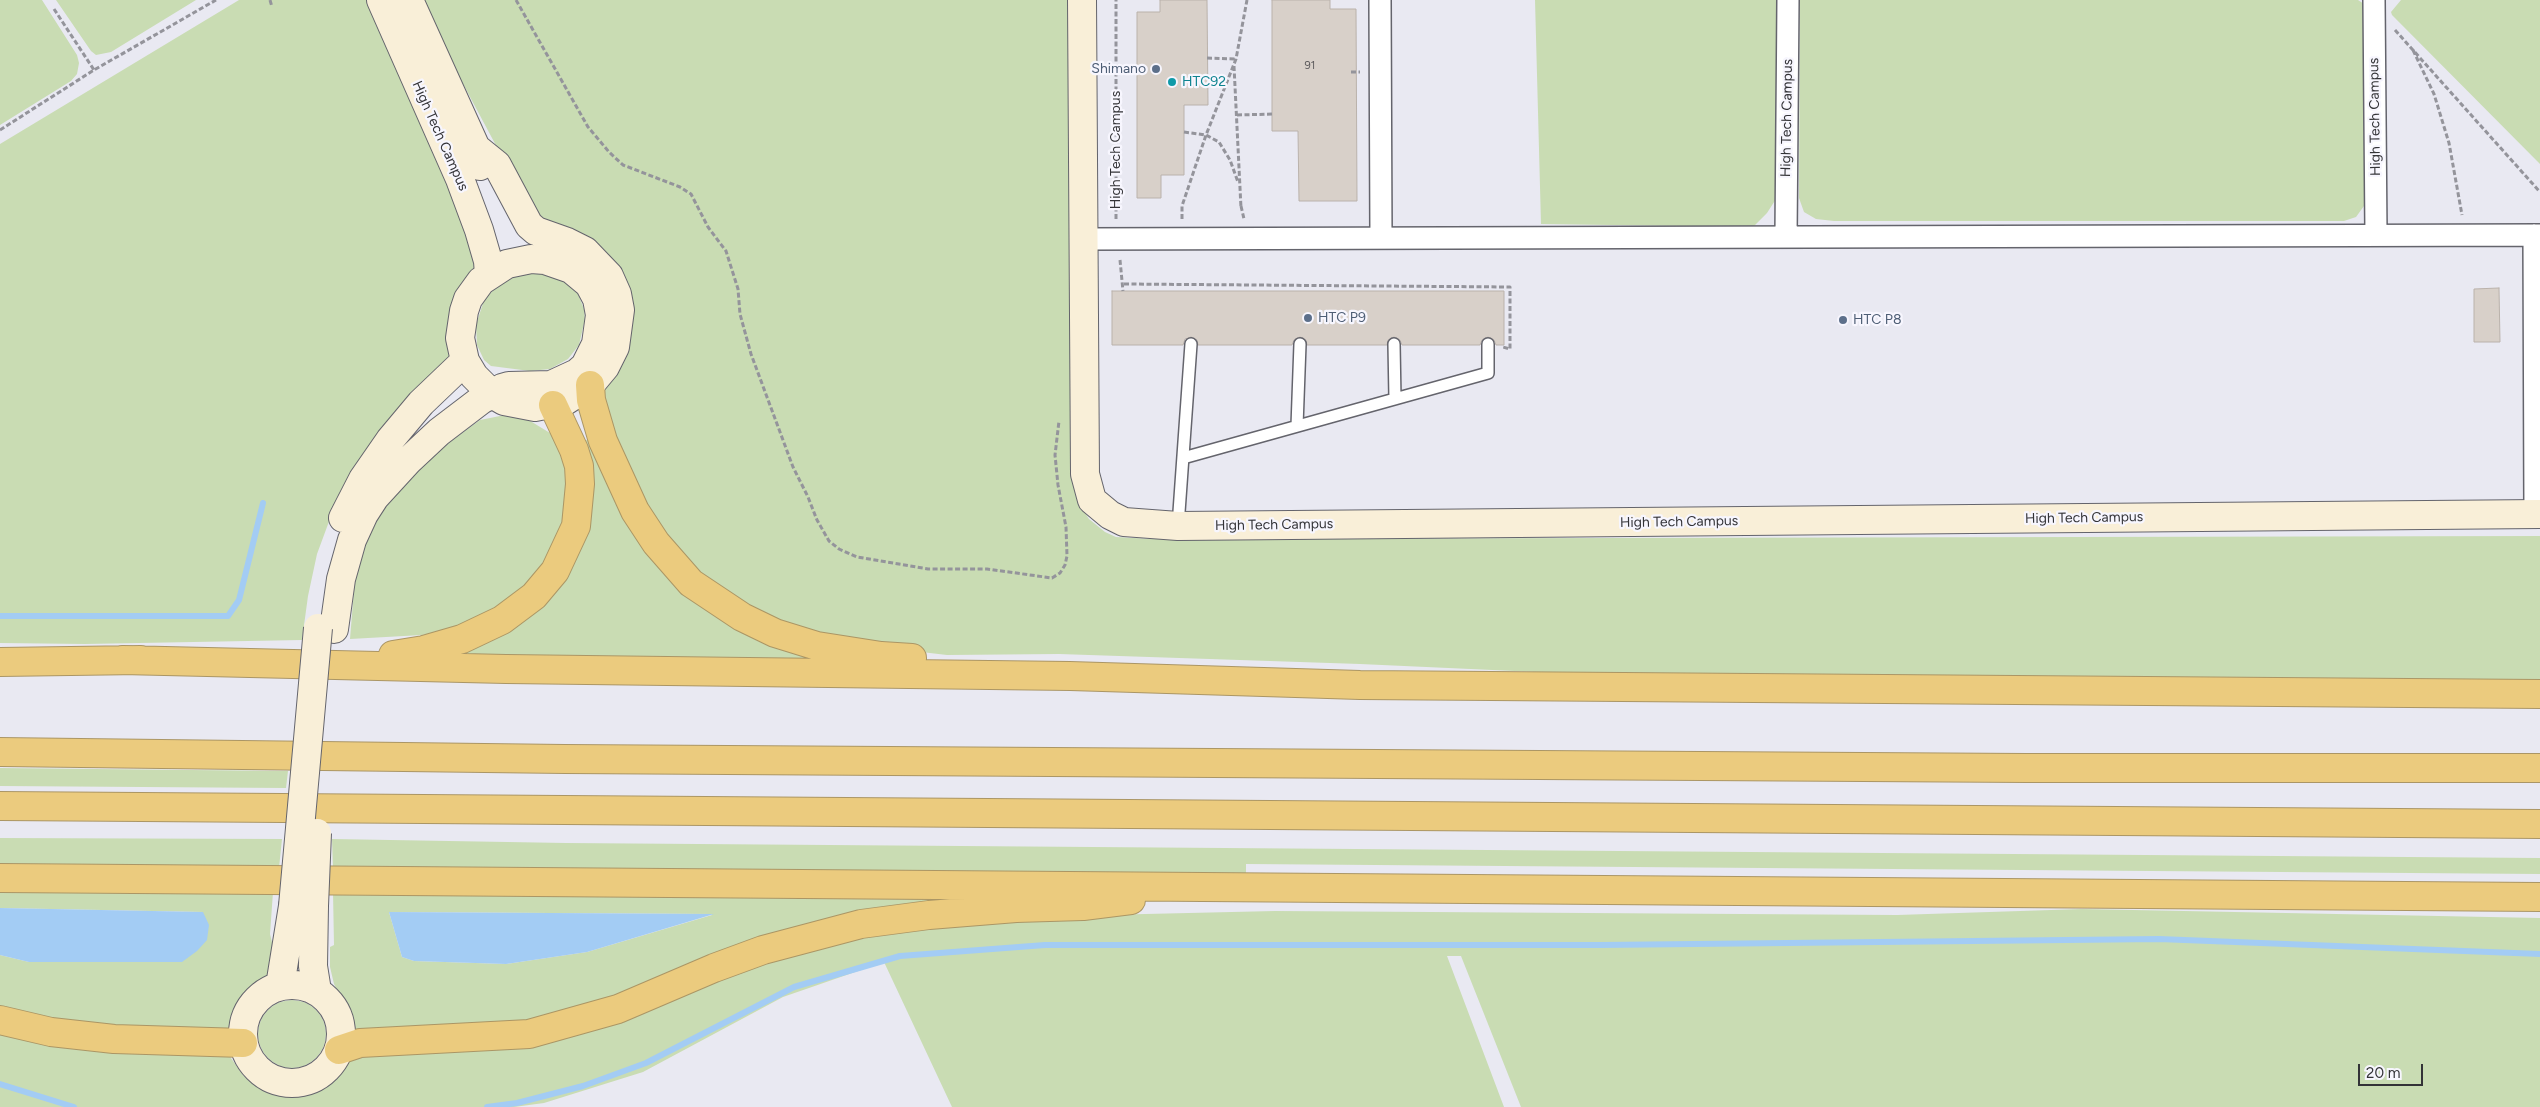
<!DOCTYPE html>
<style>
body{margin:0}
#map{position:relative;width:2540px;height:1107px;overflow:hidden;background:#e9e9f2;font-family:Figtree,sans-serif}
canvas{display:block}
.scale{position:absolute;left:2358px;top:1064px;width:65px;height:22px;box-sizing:border-box;border:2px solid #333337;border-top:0;padding-left:6px;font-size:15px;line-height:18px;white-space:nowrap;color:#333337;-webkit-text-stroke:4px #f7f6fe;paint-order:stroke}
</style>
<div id="map">
<canvas width="2540" height="1107"></canvas>
<div class="scale">20 m</div>
</div>
<script>
const ctx = document.querySelector('canvas').getContext('2d');
ctx.lineJoin = 'round';
function paint(path, color) {
  ctx.fillStyle = color;
  ctx.fill(path, 'evenodd');
}
function poly(rows) {
  const path = new Path2D();
  for (const r of rows) {
    if (r.length === 3) {
      path.moveTo(r[0] + r[2], r[1]);
      path.arc(r[0], r[1], r[2], 0, 2 * Math.PI);
      continue;
    }
    path.moveTo(r[0], r[1]);
    for (let i = 2; i < r.length; i += 2) path.lineTo(r[i], r[i + 1]);
  }
  return path;
}
function stroke(path, color, width, dash) {
  ctx.strokeStyle = color;
  ctx.lineWidth = width;
  ctx.lineCap = dash ? 'butt' : 'round';
  ctx.setLineDash(dash || []);
  ctx.stroke(path);
}
function drawText(font, color, halo, rows, align = 'center') {
  ctx.font = font + ' Figtree,sans-serif';
  ctx.lineWidth = 4.5;
  ctx.setLineDash([]);
  ctx.textBaseline = 'middle';
  ctx.strokeStyle = halo;
  ctx.fillStyle = color;
  for (const [text, x, y, turn = 0] of rows) {
    ctx.save();
    ctx.translate(x, y);
    ctx.rotate((+turn || 0) * Math.PI / 180);
    ctx.textAlign = isNaN(turn) ? turn : align;
    if (halo) ctx.strokeText(text, 0, 0);
    ctx.fillText(text, 0, 0);
    ctx.restore();
  }
}
const green = poly([
 [0,0,42,0,77,55,79,63,77,74,71,81,0,125],
 [56,0,196,0,111,52,96,55,91,51],
 [239,0,370,0,478,253,452,352,441,374,334,508,317,554,308,596,302,640,85,644,0,643,0,144],
 [424,0,1073,0,1080,505,1089,519,1105,532,1116,537,1152,539,2540,536,2540,680,1625,676,1360,664,1059,654,947,655,819,640,696,579,661,540,601,405,604,391,614,378,627,348,553,231,530,209,454,67],
 [1535,0,1776,0,1776,199,1767,213,1753,227,1541,224],
 [1800,0,2358,0,2364,4,2364,206,2356,217,2344,221,1834,221,1816,219,1804,212,1799,198],
 [2401,0,2540,0,2540,164,2392,15,2391,12],
 [535,271,559,277,578,294,584,309,585,319,579,345,568,359,550,369,530,371,491,366,484,360,477,345,476,325,484,300,501,282,512,277],
 [505,415,527,419,550,433,564,455,572,485,566,523,554,553,516,599,459,629,422,635,350,639,356,565,369,528,390,499,418,470,451,441,480,420],
 [593,438,687,593,880,663,425,656,553,589,584,441],
 [0,768,288,771,286,788,0,786],
 [0,838,282,839,279,868,0,867],
 [332,839,566,843,2540,858,2540,874,1246,864,1246,875,333,869],
 [0,891,273,892,270,934,276,959,269,974,241,1004,233,1023,232,1032,115,1030,0,1011,0,955,29,962,203,912,0,908],
 [333,892,929,897,1045,900,928,906,527,1027,352,1034,347,1011,334,984,330,967,330,947,334,945],
 [389,912,711,914,712,915,587,952,506,964,414,961,402,957],
 [2082,909,2540,918,2540,1107,1521,1107,1461,956,1447,956,1504,1107,952,1107,884,962,783,997,643,1072,544,1103,514,1107,0,1107,0,1030,226,1051,243,1075,260,1089,286,1096,312,1093,332,1082,347,1062,366,1052,448,1051,864,935,1016,917,1275,911,1897,915],
 [292,1034,34]
]);
const water = poly([
 [0,908,203,912,209,925,207,940,197,951,182,962,29,962,0,955],
 [389,912,714,914,587,952,506,964,414,961,402,957]
]);
const stream = poly([
 [0,616,228,616,239,600,263,503],
 [0,1084,74,1107],
 [487,1107,517,1103,583,1086,646,1063,794,987,900,956,1045,945,1601,945,2159,939,2540,954]
]);
const building = poly([
 [1160,0,1207,0,1208,105,1184,105,1184,175,1161,175,1161,198,1137,198,1137,12,1160,12,1160,0],
 [1272,0,1330,0,1330,9,1356,9,1357,201,1299,201,1298,131,1272,131,1272,0],
 [2499,288,2500,342,2474,342,2474,289,2499,288],
 [1112,291,1504,291,1504,345,1496,345,1494,340,1488,337,1482,340,1480,345,1402,345,1400,340,1394,337,1388,340,1387,345,1307,345,1306,340,1300,337,1294,340,1292,345,1198,345,1197,340,1191,337,1185,339,1183,345,1112,345,1112,291]
]);
const path = poly([
 [270,0,272,7],
 [516,0,588,127,609,152,623,165,680,187,691,194,708,227,726,251,738,289,740,314,751,354,793,467,808,497,817,520,829,541,839,549,857,557,928,569,987,569,1052,578,1060,573,1065,565,1067,556,1066,527,1058,485,1055,455,1059,421],
 [54,9,94,70],
 [2395,30,2540,192],
 [2413,50,2434,94,2449,143,2462,215],
 [1207,58,1236,59],
 [1234,66,1241,208],
 [1351,72,1360,72],
 [1237,115,1274,114],
 [0,130,94,70,216,0],
 [1184,132,1206,135,1219,142,1230,160,1238,182],
 [1241,206,1244,219],
 [1116,219,1116,0],
 [1182,219,1182,206,1206,135,1236,59,1247,0],
 [1120,260,1123,291],
 [1124,284,1510,287,1510,349,1503,347]
]);
const lane = poly([
 [1394,344,1395,399],
 [1297,426,1300,344],
 [1183,458,1488,373,1488,344],
 [1178,526,1191,344]
]);
const street = poly([
 [1380,0,1381,238],
 [2374,0,2376,234],
 [2534,235,2535,514],
 [1786,236,1788,0],
 [1085,239,2540,235]
]);
const secondary = poly([
 [381,0,460,179,479,230,488,261,489,275],
 [409,0,476,148,480,166],
 [1082,0,1085,474,1092,500,1110,515,1124,522,1178,526,2540,514],
 [343,518,363,479,390,440,421,403,465,361],
 [334,629,341,579,352,540,364,514,375,497,408,461,439,432,481,400,492,394,502,388,509,386,551,385,577,373,585,366,596,344,600,315,597,299,589,284,571,269,545,260,531,259,507,264,481,281,468,299,464,311,460,338,465,361,474,376,492,394,504,401,535,407,565,401,590,385,605,367,615,347,620,310,617,294,609,276,585,251,567,242,536,231,529,225,497,165,476,148],
 [314,906,313,966,317,991],
 [292,1034,49],
 [280,986,293,906]
]);
const highway = poly([
 [590,385,591,400,603,441,635,511,656,543,691,583,742,617,775,633,817,646,881,656,912,658],
 [393,655,424,650,462,639,502,620,534,596,555,571,576,526,580,484,579,466,574,450,553,405],
 [122,660,506,669,1070,676,1360,685,2540,694],
 [0,662,141,660],
 [0,752,565,759,2026,768,2540,768],
 [0,806,2540,824],
 [0,878,2540,897],
 [0,1020,51,1032,114,1039,243,1043],
 [339,1050,360,1043,529,1034,618,1009,714,968,763,950,861,924,929,915,1016,908,1083,906,1131,900]
]);
const secondaryBridge = poly([
 [293,906,318,628],
 [314,906,317,833]
]);
const markers = [
 [1156,69,5,"#5c6f8a"],
 [1172,82,5,"#0f9aa8"],
 [1308,318,5,"#5c6f8a"],
 [1843,320,5,"#5c6f8a"]
];
const numberNames = [
 ["91",1310,66]
];
const serviceNames = [
 ["Shimano",1146,69,"right"],
 ["HTC P9",1318,318],
 ["HTC P8",1853,320]
];
const cultureNames = [
 ["HTC92",1182,82]
];
const streetNames = [
 ["High Tech Campus",2375,117,-91],
 ["High Tech Campus",1787,118,-89],
 ["High Tech Campus",440,136,66],
 ["High Tech Campus",1116,150,-90],
 ["High Tech Campus",2084,518,-1],
 ["High Tech Campus",1679,522,-1],
 ["High Tech Campus",1274,525,-1]
];
paint(green, '#c9dcb3');
paint(water, '#a3ccf4');
stroke(stream, '#a3ccf4', 6);
paint(building, '#d8d0c9');
stroke(building, '#bab2ab', 1);
stroke(lane, '#64646c', 14);
stroke(street, '#64646c', 24);
stroke(secondary, '#64646c', 30);
stroke(highway, '#ab9665', 30);
stroke(path, '#94949b', 3, [5, 2.5]);
stroke(lane, '#fff', 11);
stroke(street, '#fff', 21);
stroke(secondary, '#f9efd8', 28);
stroke(highway, '#ebcb7e', 28);
stroke(secondaryBridge, '#64646c', 30, []);
stroke(secondaryBridge, '#f9efd8', 28);
for (const [x, y, r, color] of markers) {
  const dot = new Path2D();
  dot.arc(x, y, r, 0, 2 * Math.PI);
  ctx.fillStyle = color;
  ctx.fill(dot);
  stroke(dot, '#f7f6fe', 2);
}
drawText('11px', '#5c5a5c', null, numberNames);
drawText('14px', '#4e5e75', '#f7f6fe', serviceNames, 'left');
drawText('14px', '#0d838f', '#f7f6fe', cultureNames, 'left');
drawText('14px', '#333337', '#f7f6fe', streetNames);
</script>
